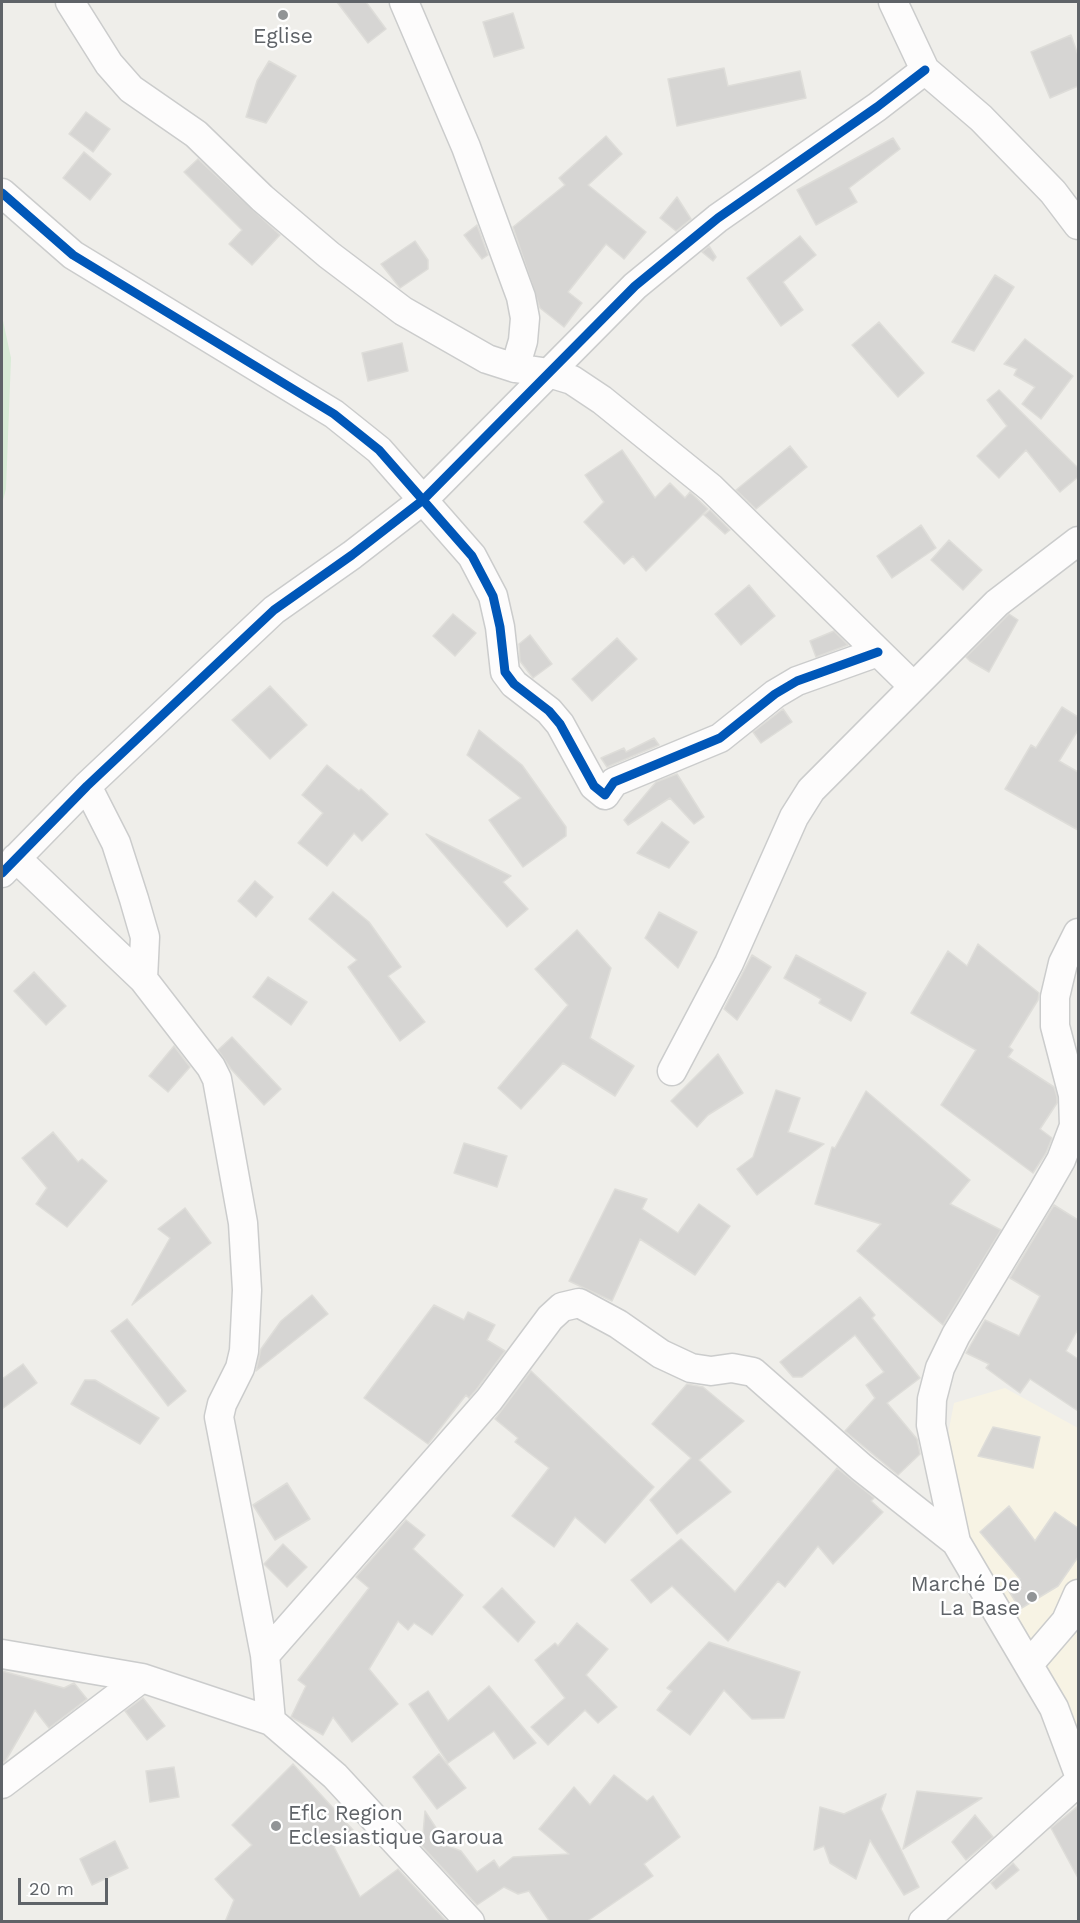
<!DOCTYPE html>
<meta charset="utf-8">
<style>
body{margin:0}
#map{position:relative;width:1080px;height:1923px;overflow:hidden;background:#efeeea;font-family:"Work Sans",sans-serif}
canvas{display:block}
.frame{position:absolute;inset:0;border:3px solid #5f6368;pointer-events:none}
.scale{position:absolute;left:18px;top:1878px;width:90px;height:27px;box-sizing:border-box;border:3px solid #5f6368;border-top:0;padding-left:8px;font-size:18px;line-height:21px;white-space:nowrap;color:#5f6368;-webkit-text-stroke:4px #fff;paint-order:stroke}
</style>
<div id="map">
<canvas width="1080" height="1923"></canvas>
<div class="frame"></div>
<div class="scale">20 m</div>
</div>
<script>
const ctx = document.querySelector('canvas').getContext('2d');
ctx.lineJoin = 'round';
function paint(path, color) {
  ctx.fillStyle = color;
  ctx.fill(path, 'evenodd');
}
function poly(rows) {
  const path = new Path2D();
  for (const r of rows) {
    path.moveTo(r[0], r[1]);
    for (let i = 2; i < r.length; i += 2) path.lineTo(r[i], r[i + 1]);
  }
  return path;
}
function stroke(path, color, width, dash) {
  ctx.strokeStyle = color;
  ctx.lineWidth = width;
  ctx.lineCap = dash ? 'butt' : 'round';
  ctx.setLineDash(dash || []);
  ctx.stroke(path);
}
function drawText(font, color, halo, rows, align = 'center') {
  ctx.font = font + ' "Work Sans",sans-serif';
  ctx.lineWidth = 5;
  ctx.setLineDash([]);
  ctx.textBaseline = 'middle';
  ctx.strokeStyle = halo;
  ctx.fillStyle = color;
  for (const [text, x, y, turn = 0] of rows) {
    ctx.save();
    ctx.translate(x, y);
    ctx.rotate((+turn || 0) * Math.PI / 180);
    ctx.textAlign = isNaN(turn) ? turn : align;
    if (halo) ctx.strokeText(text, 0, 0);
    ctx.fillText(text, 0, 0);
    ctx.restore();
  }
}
const commercial = poly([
 [1005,1388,1078,1428,1078,1792,1037,1687,934,1507,954,1403]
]);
const green = poly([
 [2,316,11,358,6,489,2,504]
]);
const building = poly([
 [337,2,366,2,386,29,368,43,337,2],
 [513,13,524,48,494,57,483,22,513,13],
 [1071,35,1078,55,1078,86,1050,98,1031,52,1071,35],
 [269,61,296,76,266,123,246,117,257,81,269,61],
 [724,68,728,86,800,71,806,98,677,126,668,79,724,68],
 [86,112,110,129,93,152,69,134,86,112],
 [606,136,622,154,588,185,646,232,624,259,606,244,568,292,582,303,564,327,540,308,513,227,565,185,559,178,606,136],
 [893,138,900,149,849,188,857,202,816,225,797,190,893,138],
 [84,152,111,174,90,200,63,178,84,152],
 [198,159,280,235,252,265,229,244,242,230,184,172,198,159],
 [677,197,691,219,676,231,660,218,677,197],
 [477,225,488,255,482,259,464,235,477,225],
 [800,236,816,255,783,282,803,310,781,326,747,278,800,236],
 [415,241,428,260,428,269,400,288,381,264,415,241],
 [709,246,716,257,713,261,702,252,709,246],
 [995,275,1014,287,974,351,952,342,995,275],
 [879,322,924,373,898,397,852,345,879,322],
 [1025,339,1073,376,1041,419,1022,404,1035,387,1014,375,1017,369,1004,364,1025,339],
 [402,343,408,371,368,381,362,353,402,343],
 [999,390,1078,468,1078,477,1060,492,1026,450,999,478,977,456,1007,426,987,400,999,390],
 [790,446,807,467,756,509,736,490,790,446],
 [622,450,655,498,670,483,685,498,690,492,708,509,646,571,633,556,624,564,584,522,604,502,585,475,622,450],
 [710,510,730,530,725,534,704,515,710,510],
 [921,525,936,548,892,578,877,556,921,525],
 [949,540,982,570,963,590,931,560,949,540],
 [749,585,775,616,741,645,715,614,749,585],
 [453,614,476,633,455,656,433,636,453,614],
 [1009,614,1018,620,989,672,970,661,966,657,1009,614],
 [834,631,848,645,816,657,810,641,834,631],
 [530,635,552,664,533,678,520,661,519,644,530,635],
 [617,638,637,659,592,701,572,679,617,638],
 [270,686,307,725,270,759,232,720,270,686],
 [1062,707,1078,717,1078,730,1059,761,1078,772,1078,830,1005,789,1031,745,1036,748,1062,707],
 [783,709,792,722,761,743,753,732,783,709],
 [479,730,522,765,566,827,566,836,523,867,489,820,521,798,467,755,479,730],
 [654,738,659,745,607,767,601,758,624,748,626,752,654,738],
 [327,765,359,791,361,789,388,814,362,841,354,833,327,866,298,843,323,813,302,795,327,765],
 [677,774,704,817,694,824,670,798,628,825,624,820,656,782,677,774],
 [662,822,689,842,669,868,637,853,662,822],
 [426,834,511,876,503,882,528,909,507,927,426,834],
 [255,881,273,897,256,917,238,901,255,881],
 [333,892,369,922,401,967,388,976,425,1022,400,1041,348,967,357,960,309,919,333,892],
 [659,912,697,932,678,968,645,938,659,912],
 [577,930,611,968,590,1038,634,1066,615,1096,563,1063,521,1109,498,1088,568,1005,535,969,577,930],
 [978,944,1039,993,1038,1000,1009,1047,1013,1050,1008,1057,1054,1087,1057,1097,1057,1103,1040,1129,1052,1138,1046,1153,1033,1173,941,1105,976,1050,911,1013,948,951,967,966,978,944],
 [752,955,771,967,737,1020,724,1009,752,955],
 [796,955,866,993,851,1021,819,1003,821,999,784,978,796,955],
 [34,972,66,1006,46,1025,14,991,34,972],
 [268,977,307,1002,291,1025,253,997,268,977],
 [232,1037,281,1089,264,1105,231,1069,218,1050,232,1037],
 [174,1046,190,1067,168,1092,149,1076,174,1046],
 [718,1054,743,1093,708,1115,697,1127,671,1101,718,1054],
 [776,1090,800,1098,788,1132,824,1144,757,1195,737,1169,753,1157,776,1090],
 [866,1091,970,1180,950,1204,1001,1230,943,1325,857,1251,881,1224,815,1204,832,1147,835,1148,866,1091],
 [53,1132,78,1162,82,1159,107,1181,67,1227,36,1204,47,1188,22,1158,53,1132],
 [464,1143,507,1156,497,1187,454,1173,464,1143],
 [615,1189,647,1199,642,1209,678,1233,699,1204,730,1226,695,1275,640,1239,612,1301,569,1281,615,1189],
 [1054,1205,1078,1220,1078,1329,1066,1351,1078,1359,1078,1411,1030,1379,1020,1393,986,1368,989,1364,966,1353,985,1320,1019,1336,1040,1296,1010,1278,1054,1205],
 [185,1208,211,1243,132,1305,170,1238,158,1229,185,1208],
 [312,1295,328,1314,256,1371,261,1349,281,1321,312,1295],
 [860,1297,875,1315,872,1318,920,1378,887,1403,917,1439,920,1454,898,1475,845,1431,875,1398,866,1385,884,1372,855,1335,802,1377,793,1377,780,1362,860,1297],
 [434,1305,464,1320,468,1312,495,1325,487,1340,505,1351,476,1390,469,1398,466,1395,428,1444,364,1398,434,1305],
 [127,1319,186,1391,168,1406,111,1331,127,1319],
 [23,1364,37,1383,2,1409,2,1379,23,1364],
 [531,1371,654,1487,605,1543,575,1517,554,1547,512,1516,549,1468,515,1442,518,1438,495,1419,531,1371],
 [85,1380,95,1380,159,1418,140,1444,71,1404,85,1380],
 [687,1384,703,1387,744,1421,699,1460,731,1492,677,1534,650,1500,691,1458,652,1424,687,1384],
 [993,1427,1040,1437,1033,1468,978,1456,993,1427],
 [837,1468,874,1498,871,1501,883,1512,833,1564,818,1546,785,1587,778,1581,728,1641,672,1586,651,1603,631,1580,681,1539,735,1592,837,1468],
 [287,1483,310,1519,275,1540,253,1505,287,1483],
 [1009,1506,1035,1541,1055,1512,1078,1528,1078,1557,1058,1586,1020,1609,1007,1588,1020,1579,980,1532,1009,1506],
 [406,1520,425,1535,413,1549,463,1595,432,1635,414,1623,408,1630,398,1621,369,1669,398,1704,352,1742,333,1717,323,1735,291,1717,306,1686,298,1680,369,1588,356,1577,406,1520],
 [283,1544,307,1567,287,1587,264,1564,283,1544],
 [502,1588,535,1622,518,1642,483,1607,502,1588],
 [577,1623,608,1649,586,1675,617,1707,598,1723,585,1710,548,1745,531,1727,565,1698,535,1660,555,1643,558,1646,577,1623],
 [709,1642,800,1672,784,1718,752,1719,724,1690,690,1735,657,1710,672,1691,667,1688,709,1642],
 [2,1671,64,1688,74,1683,87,1699,49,1728,35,1710,6,1760,2,1764,2,1671],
 [489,1686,536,1743,514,1759,494,1731,448,1763,409,1704,428,1691,448,1721,489,1686],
 [143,1698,165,1726,147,1740,125,1711,143,1698],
 [439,1754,466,1788,437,1809,413,1777,439,1754],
 [293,1764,353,1830,334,1847,360,1897,398,1869,447,1922,225,1922,234,1900,215,1879,252,1845,232,1825,293,1764],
 [174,1767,179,1797,150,1802,146,1771,174,1767],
 [614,1775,647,1801,653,1796,680,1837,644,1864,653,1876,586,1922,550,1922,529,1891,518,1894,504,1887,477,1905,422,1846,425,1811,448,1846,461,1851,477,1872,494,1860,499,1868,513,1857,569,1854,539,1829,574,1787,590,1805,614,1775],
 [917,1791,982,1798,903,1849,917,1791],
 [886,1794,881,1809,919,1887,904,1895,870,1840,856,1879,830,1863,824,1846,814,1850,820,1807,844,1814,886,1794],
 [1078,1806,1078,1878,1051,1828,1078,1806],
 [975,1815,993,1837,966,1860,952,1842,975,1815],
 [115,1841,128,1868,92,1885,80,1859,115,1841],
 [1013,1863,1019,1870,996,1889,991,1883,1013,1863]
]);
const minor = poly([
 [70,2,109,64,131,89,196,134,262,198,329,255,403,311,487,359,515,368,549,373,572,380,602,400,711,488,913,686],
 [404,2,466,147,521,297,525,318,523,341,515,368],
 [893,2,925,70,981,118,1053,192,1078,225],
 [2,193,73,255,334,414,379,450,472,556,493,596,500,627,505,672,514,684,549,711,560,724,594,786,605,795,614,782,720,738,775,694,797,681,878,652],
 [87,786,116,843,134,899,145,937,143,979],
 [16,858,143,979,211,1067,217,1079,243,1223,247,1290,244,1351,240,1368,222,1404,219,1417,265,1655,271,1721],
 [2,873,87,786,274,610,352,555,423,500,635,286,718,218,877,107,925,70],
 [1078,933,1063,963,1055,997,1055,1026,1073,1095,1074,1126,1061,1160,1042,1193,956,1335,940,1368,932,1399,931,1425,956,1542,1054,1708,1078,1772],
 [672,1071,729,963,794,817,811,790,997,603,1078,541],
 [2,1654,142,1678,271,1721,335,1776,470,1922],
 [265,1655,489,1400,550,1318,562,1307,579,1303,618,1324,661,1354,691,1368,711,1371,732,1368,753,1372,861,1467,956,1542],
 [1030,1663,1066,1621,1078,1594],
 [2,1784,142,1678],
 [923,1922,1078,1782]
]);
const cycleway = poly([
 [2,193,73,255,334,414,379,450,472,556,493,596,500,627,505,672,514,684,549,711,560,724,594,786,605,795,614,782,720,738,775,694,797,681,878,652],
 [2,873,87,786,274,610,352,555,423,500,635,286,718,218,877,107,925,70]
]);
const markers = [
 [283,15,6,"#919496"],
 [1032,1597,6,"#919496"],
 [276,1826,6,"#919496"]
];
const poiNames = [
 ["Eglise",283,37],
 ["Marché De",1020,1585,"right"],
 ["La Base",1020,1609,"right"],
 ["Eflc Region",288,1814,"left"],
 ["Eclesiastique Garoua",288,1838,"left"]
];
paint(commercial, '#f7f3e4');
paint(green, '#d8ebd6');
paint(building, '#d6d5d3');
stroke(building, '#deddd9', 1.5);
stroke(minor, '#cbcccc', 31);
stroke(minor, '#fdfcfc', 28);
stroke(cycleway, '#0057b8', 9);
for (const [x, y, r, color] of markers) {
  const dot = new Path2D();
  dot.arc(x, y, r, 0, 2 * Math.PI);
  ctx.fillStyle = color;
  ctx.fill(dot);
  stroke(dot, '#fff', 2);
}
drawText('21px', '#5f6368', '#fff', poiNames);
</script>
